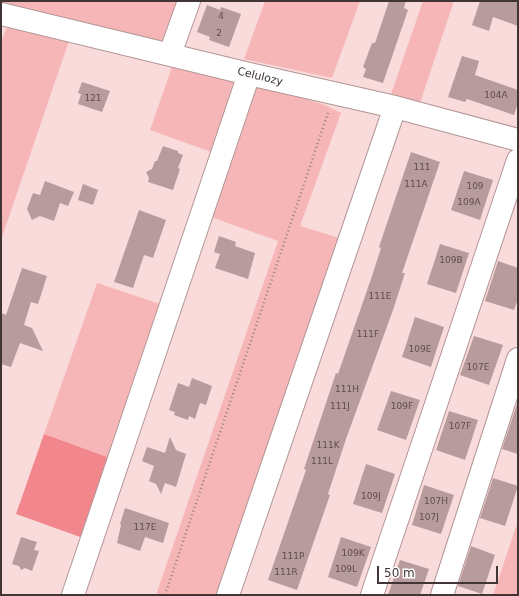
<!DOCTYPE html>
<style>
body{margin:0}
#map{position:relative;width:519px;height:596px;overflow:hidden;background:#fadbdb;font-family:"DejaVu Sans",sans-serif}
canvas{display:block}
.frame{position:absolute;inset:0;border:2px solid #403434;pointer-events:none}
.scale{position:absolute;left:377px;top:566px;width:121px;height:18px;box-sizing:border-box;border:2px solid #403434;border-top:0;padding-left:5px;font-size:12px;line-height:14px;white-space:nowrap;color:#403434;-webkit-text-stroke:3px #fff;paint-order:stroke}
</style>
<div id="map">
<canvas width="519" height="596"></canvas>
<div class="frame"></div>
<div class="scale">50 m</div>
</div>
<script>
const ctx = document.querySelector('canvas').getContext('2d');
ctx.lineJoin = 'round';
function paint(path, color) {
  ctx.fillStyle = color;
  ctx.fill(path, 'evenodd');
}
function poly(rows) {
  const path = new Path2D();
  for (const r of rows) {
    path.moveTo(r[0], r[1]);
    for (let i = 2; i < r.length; i += 2) path.lineTo(r[i], r[i + 1]);
  }
  return path;
}
function stroke(path, color, width, dash) {
  ctx.strokeStyle = color;
  ctx.lineWidth = width;
  ctx.lineCap = dash ? 'butt' : 'round';
  ctx.setLineDash(dash || []);
  ctx.stroke(path);
}
function drawText(font, color, halo, rows, align = 'center') {
  ctx.font = font + ' "DejaVu Sans",sans-serif';
  ctx.lineWidth = 3;
  ctx.setLineDash([]);
  ctx.textBaseline = 'middle';
  ctx.strokeStyle = halo;
  ctx.fillStyle = color;
  for (const [text, x, y, turn = 0] of rows) {
    ctx.save();
    ctx.translate(x, y);
    ctx.rotate((+turn || 0) * Math.PI / 180);
    ctx.textAlign = isNaN(turn) ? turn : align;
    if (halo) ctx.strokeText(text, 0, 0);
    ctx.fillText(text, 0, 0);
    ctx.restore();
  }
}
const green = poly([
 [1,1,182,1,168,39,159,46,1,7],
 [265,1,360,1,332,78,244,59],
 [423,1,454,1,419,106,390,97],
 [17,22,70,38,1,240,1,43,6,29],
 [173,64,233,79,239,83,214,153,150,130],
 [257,84,325,105,341,113,300,226,343,239,222,595,156,595,278,241,211,217],
 [97,283,163,305,110,458,44,434],
 [518,521,518,595,493,595]
]);
const forest = poly([
 [44,434,110,458,83,538,16,514]
]);
const building = poly([
 [389,1,406,1,404,8,408,10,383,83,363,77,366,69,363,67,372,43,375,43],
 [480,1,518,1,518,26,493,17,489,31,472,25],
 [207,5,220,10,221,7,241,14,229,47,209,40,210,37,197,32],
 [462,56,479,61,475,75,518,90,518,103,514,115,467,99,465,102,448,97],
 [82,82,110,91,102,112,78,104,81,94,78,93],
 [163,146,178,151,178,153,183,155,178,168,180,169,173,190,148,182,149,178,146,172,152,169,155,161,157,161],
 [411,152,440,162,402,273,405,273,393,310,346,439,328,494,330,495,297,590,268,580,306,470,304,469,336,373,338,374,372,276,381,248,379,247],
 [464,171,493,180,480,220,451,210],
 [45,181,74,192,68,206,60,203,54,221,40,216,32,220,27,209,33,193,40,195],
 [83,184,98,190,93,205,78,200],
 [139,210,166,220,153,258,144,255,133,288,114,282],
 [219,236,236,242,235,246,255,253,248,279,215,268,220,254,214,252],
 [440,244,469,253,456,293,427,284],
 [498,261,518,268,518,299,514,310,485,301],
 [22,268,47,276,38,304,31,302,24,325,32,328,43,351,20,343,11,367,1,364,1,313,6,315],
 [415,317,444,327,431,367,402,357],
 [474,336,503,345,489,385,460,375],
 [192,378,212,386,206,405,200,403,195,419,189,416,188,420,174,415,175,412,169,410,178,383,189,387],
 [391,391,420,400,406,440,377,430],
 [518,401,518,454,502,449],
 [449,411,478,420,465,460,436,450],
 [170,437,176,450,186,454,176,487,165,483,161,494,156,484,149,481,154,466,142,461,147,447,165,453],
 [366,464,395,474,382,513,353,504],
 [493,478,518,486,505,526,480,518],
 [424,485,454,495,441,534,412,525],
 [125,508,169,523,163,543,145,537,140,551,117,543,121,525,120,524],
 [21,537,37,542,34,550,39,551,32,571,25,568,21,570,19,566,12,564],
 [341,537,371,547,357,587,328,577],
 [471,546,495,555,482,594,458,586],
 [400,560,429,569,420,595,388,595]
]);
const path = poly([
 [165,595,329,110]
]);
const minor = poly([
 [1,14,249,74,395,107,518,140],
 [170,54,189,1],
 [73,595,249,74],
 [228,595,395,107],
 [372,595,518,160],
 [442,595,518,359]
]);
const numberNames = [
 ["4",221,17],
 ["2",219,34],
 ["104A",496,96],
 ["121",93,99],
 ["111",422,168],
 ["111A",416,185],
 ["109",475,187],
 ["109A",469,203],
 ["109B",451,261],
 ["111E",380,297],
 ["111F",368,335],
 ["109E",420,350],
 ["107E",478,368],
 ["111H",347,390],
 ["111J",340,407],
 ["109F",402,407],
 ["107F",460,427],
 ["111K",328,446],
 ["111L",322,462],
 ["109J",371,497],
 ["107H",436,502],
 ["107J",429,518],
 ["117E",145,528],
 ["109K",353,554],
 ["111P",293,557],
 ["109L",346,570],
 ["111R",286,573]
];
const streetNames = [
 ["Celulozy",260,77,14]
];
paint(green, '#f6b6b7');
paint(forest, '#f1878c');
paint(building, '#b89b9c');
stroke(minor, '#b39696', 24);
stroke(path, '#958181', 2.5, [1, 3]);
stroke(minor, '#fff', 22);
drawText('9px', '#5e4e4e', null, numberNames);
drawText('11px', '#403434', '#fff', streetNames);
</script>
